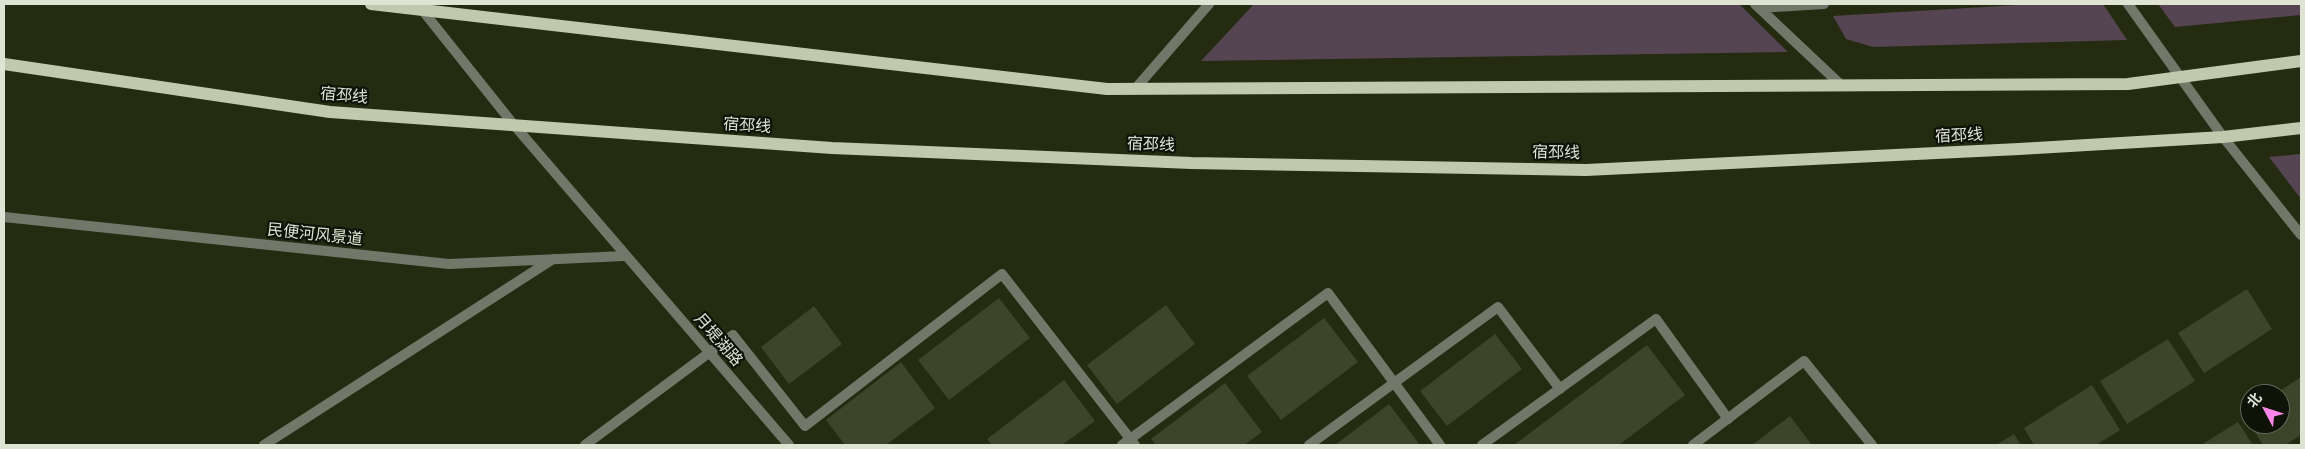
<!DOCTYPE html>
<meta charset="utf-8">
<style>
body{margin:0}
#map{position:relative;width:2305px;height:449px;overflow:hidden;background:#242b10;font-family:"Noto Serif","Noto Sans SC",serif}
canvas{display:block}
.frame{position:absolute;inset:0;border:5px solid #dee3d3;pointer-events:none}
.north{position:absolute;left:2240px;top:384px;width:50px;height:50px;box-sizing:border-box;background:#0f1207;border:1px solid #626659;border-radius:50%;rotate:310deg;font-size:14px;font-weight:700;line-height:20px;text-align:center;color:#dee3d3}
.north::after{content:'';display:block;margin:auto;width:18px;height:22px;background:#fa87e7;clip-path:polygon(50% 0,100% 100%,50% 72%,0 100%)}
</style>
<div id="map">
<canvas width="2305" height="449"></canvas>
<div class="frame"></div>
<div class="north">北</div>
</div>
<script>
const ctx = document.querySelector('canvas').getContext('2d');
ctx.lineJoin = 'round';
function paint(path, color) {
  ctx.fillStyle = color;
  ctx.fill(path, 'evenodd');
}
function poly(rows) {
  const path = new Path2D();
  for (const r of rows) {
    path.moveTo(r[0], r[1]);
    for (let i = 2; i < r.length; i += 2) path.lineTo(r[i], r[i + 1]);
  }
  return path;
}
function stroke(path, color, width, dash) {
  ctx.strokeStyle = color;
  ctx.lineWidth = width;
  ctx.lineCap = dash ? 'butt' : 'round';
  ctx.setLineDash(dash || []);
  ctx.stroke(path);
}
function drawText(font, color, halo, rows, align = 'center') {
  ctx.font = font + ' "Noto Serif","Noto Sans SC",serif';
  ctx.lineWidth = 4.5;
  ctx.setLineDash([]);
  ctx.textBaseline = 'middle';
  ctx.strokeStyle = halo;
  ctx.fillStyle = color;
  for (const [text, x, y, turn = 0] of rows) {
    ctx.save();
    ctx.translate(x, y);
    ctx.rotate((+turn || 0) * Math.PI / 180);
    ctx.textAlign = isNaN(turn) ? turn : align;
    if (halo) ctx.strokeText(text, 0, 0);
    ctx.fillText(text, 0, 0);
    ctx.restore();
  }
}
const green = poly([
 [1254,4,1739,4,1788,52,1201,61],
 [2034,4,2103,4,2127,40,1873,47,1846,39,1833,16],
 [2158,4,2301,4,2301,15,2175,27],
 [2301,154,2301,199,2269,157]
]);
const building = poly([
 [2247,289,2272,329,2204,373,2178,333],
 [999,298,1030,338,949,400,918,360],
 [1166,305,1195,344,1117,404,1087,365],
 [814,306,842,344,789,384,761,347],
 [1324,318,1358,362,1281,420,1247,376],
 [1495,334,1522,369,1447,426,1420,391],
 [2168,339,2195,381,2127,424,2100,381],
 [1647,345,1685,395,1619,445,1514,445],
 [901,362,935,408,886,445,845,445,826,420],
 [2301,377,2301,435,2285,445,2263,445,2244,414,2250,410,2250,424,2280,424,2280,394,2275,394],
 [1064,380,1095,421,1062,445,992,445,987,439],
 [1225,383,1262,432,1244,445,1156,445,1151,439],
 [2092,385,2120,430,2096,445,2034,445,2024,428],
 [1389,404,1420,445,1335,445],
 [1790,416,1812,445,1752,445],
 [2238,422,2253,445,2201,445],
 [2014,434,2021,445,1996,445]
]);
const service = poly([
 [1755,4,1841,85],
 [1759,8,1824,4],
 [1135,89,1209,4],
 [1122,445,1328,293,1440,445],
 [1309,445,1498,307,1560,389],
 [1482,445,1656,319,1728,419]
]);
const minor = poly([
 [2128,4,2223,137,2301,235],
 [419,6,514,125,789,445],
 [4,217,449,264,624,256],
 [264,445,553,259],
 [585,445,733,335,805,426,1002,274,1135,445],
 [1693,445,1804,361,1872,445]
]);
const primary = poly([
 [371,4,1107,89,2128,84,2301,61],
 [4,64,330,112,832,148,1191,163,1586,170,2019,149,2223,137,2301,128]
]);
const streetNames = [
 ["宿邳线",344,96,5],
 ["宿邳线",747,126,4],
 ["宿邳线",1959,136,-3],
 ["宿邳线",1151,145,2],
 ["宿邳线",1556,153,1],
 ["民便河风景道",315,235,6],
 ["月堤湖路",718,340,49]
];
paint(green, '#554452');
paint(building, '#3d4429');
stroke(service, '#73776a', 10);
stroke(minor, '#73776a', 10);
stroke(primary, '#c0c8ad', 12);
drawText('16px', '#dee3d3', '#0f1207', streetNames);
</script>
